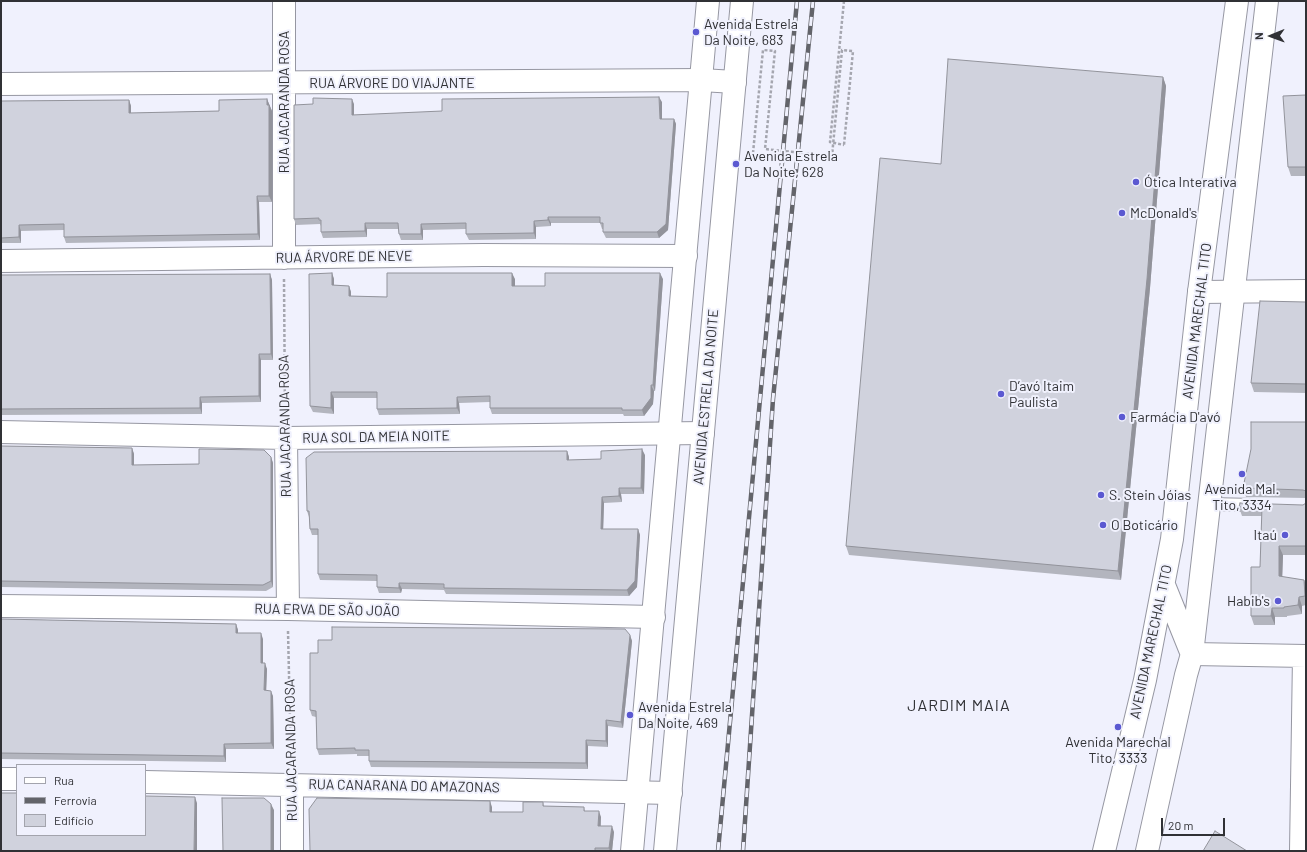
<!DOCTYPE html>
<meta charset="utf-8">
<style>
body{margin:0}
#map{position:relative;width:1307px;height:852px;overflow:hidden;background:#f0f1fd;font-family:Barlow,sans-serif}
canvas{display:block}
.frame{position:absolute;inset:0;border:2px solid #303135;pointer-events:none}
.legend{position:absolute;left:16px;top:764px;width:130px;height:72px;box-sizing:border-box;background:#f0f1fd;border:1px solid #a3a4ad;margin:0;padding:5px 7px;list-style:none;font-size:12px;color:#303135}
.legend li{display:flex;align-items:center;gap:8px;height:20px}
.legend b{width:20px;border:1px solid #a3a4ad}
.north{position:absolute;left:1251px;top:16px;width:40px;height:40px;-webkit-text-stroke:3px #f0f1fd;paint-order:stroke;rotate:269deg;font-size:11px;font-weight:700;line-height:16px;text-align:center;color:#303135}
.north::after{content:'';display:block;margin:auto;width:14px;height:18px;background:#303135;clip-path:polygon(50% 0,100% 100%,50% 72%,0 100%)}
.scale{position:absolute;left:1161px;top:818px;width:64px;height:18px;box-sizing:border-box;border:2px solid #303135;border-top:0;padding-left:5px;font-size:12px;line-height:14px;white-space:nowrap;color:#303135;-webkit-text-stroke:3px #f0f1fd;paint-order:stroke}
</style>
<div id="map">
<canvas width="1307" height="852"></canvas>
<div class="frame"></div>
<ul class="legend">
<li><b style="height:5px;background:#fff"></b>Rua</li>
<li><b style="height:5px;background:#63646a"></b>Ferrovia</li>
<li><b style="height:11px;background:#d0d2dd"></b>Edifício</li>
</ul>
<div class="north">N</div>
<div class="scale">20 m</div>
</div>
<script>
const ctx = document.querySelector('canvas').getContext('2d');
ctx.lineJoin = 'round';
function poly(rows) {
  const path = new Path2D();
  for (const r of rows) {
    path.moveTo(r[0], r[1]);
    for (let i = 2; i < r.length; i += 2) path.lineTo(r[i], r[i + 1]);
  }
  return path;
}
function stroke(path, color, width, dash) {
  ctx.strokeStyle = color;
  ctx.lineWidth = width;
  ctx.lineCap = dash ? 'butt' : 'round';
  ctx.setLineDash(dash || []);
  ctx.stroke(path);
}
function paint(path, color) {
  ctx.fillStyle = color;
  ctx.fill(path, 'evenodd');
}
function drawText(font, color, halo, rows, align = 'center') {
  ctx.font = font + ' Barlow,sans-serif';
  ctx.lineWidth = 4;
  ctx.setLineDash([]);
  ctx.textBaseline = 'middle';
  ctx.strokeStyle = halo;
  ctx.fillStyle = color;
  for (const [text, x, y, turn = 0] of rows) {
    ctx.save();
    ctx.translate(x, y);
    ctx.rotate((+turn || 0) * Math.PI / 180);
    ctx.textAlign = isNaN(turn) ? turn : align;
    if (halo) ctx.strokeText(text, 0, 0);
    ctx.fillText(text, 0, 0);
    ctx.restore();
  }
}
const path = poly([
 [844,1,830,142,844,145],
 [284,279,285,416],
 [288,631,291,762]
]);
const service = poly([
 [1209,504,1255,505]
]);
const minor = poly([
 [1,84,701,80,735,82],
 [284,258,284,1],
 [1,261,483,255,686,256],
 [1199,292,1306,291],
 [1,432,286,438,703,433],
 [286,438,288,609],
 [1,606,288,609,654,617],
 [1192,654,1306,656],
 [1,779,17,779],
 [145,782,671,793],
 [292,851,292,784],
 [1301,851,1304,656]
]);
const tertiary = poly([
 [632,851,708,1],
 [665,851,742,1]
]);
const primary = poly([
 [1164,585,1191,652],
 [1104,851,1145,680,1172,539,1199,292,1237,1],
 [1147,851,1186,675,1192,654,1267,1]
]);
const rail = poly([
 [718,851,797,1],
 [743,851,773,399,813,1]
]);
const pathBridge = poly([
 [753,153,763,50,775,51,765,149,832,156,842,50,853,51,844,145]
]);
const wall = poly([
 [1163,77,1166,86,1150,288,1121,580,849,555,846,546,941,164],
 [1306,95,1306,176,1291,176,1288,167],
 [267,99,272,111,272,202,259,202,260,240,66,243,64,237,64,230,21,231,21,243,1,243,1,101,129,100,131,106,131,113,219,111],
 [662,102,662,119,674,119,676,124,668,230,659,238,606,238,603,232,603,229,602,229,600,223,551,223,551,226,536,227,536,239,469,240,466,234,466,229,423,230,423,240,401,240,399,234,398,229,367,229,367,237,323,238,321,232,321,226,320,224,296,225,294,219,313,104,354,104,354,115],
 [332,273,334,279,334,285,349,286,351,292,351,296,387,297,515,279,515,286,545,286,663,279,655,391,654,391,653,404,644,416,624,416,623,414,492,414,490,408,490,402,459,403,460,414,379,415,377,409,377,398,334,398,334,414,313,412,310,406],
 [270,274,272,280,273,360,261,360,261,402,202,403,202,414,1,415,1,275],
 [1306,302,1306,393,1254,392,1251,383],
 [1306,422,1306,498,1246,497,1243,488],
 [1,446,132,448,134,454,134,465,199,464,271,457,273,463,273,587,266,591,1,587],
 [567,451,569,457,569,460,601,459,645,455,644,494,621,494,622,502,604,503,603,529,638,529,640,535,637,587,629,596,446,594,444,590,402,589,401,593,379,593,377,587,377,581,320,580,318,574,318,535,312,535,310,529,309,517,307,511],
 [1306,503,1306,555,1283,555,1282,577,1304,580,1306,585,1306,605,1302,606,1302,614,1287,616,1287,617,1275,617,1275,625,1254,625,1251,616,1260,567,1262,516,1242,516,1239,507,1303,505],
 [1,619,236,624,238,630,238,633,263,639,263,663,267,669,266,690,273,696,274,749,226,749,226,762,1,759],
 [630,635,632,641,623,728,608,726,608,747,588,746,588,769,371,767,369,761,369,756,357,756,357,754,319,755,317,749,316,717,312,716,310,710],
 [543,802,544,806,584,807,585,811,601,817,601,826,614,832,612,851,310,851,492,807,492,812,523,812]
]);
const shadedWall = poly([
 [1163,77,1166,86,1150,288,1121,580,1118,571],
 [659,97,662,102,662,125,660,119],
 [267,99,272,111,272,202,269,196],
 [352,99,354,104,354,121,352,115],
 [129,100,131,106,131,119,129,113],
 [674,119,676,124,668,230,659,238,657,232],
 [257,196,259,202,260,240,258,234],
 [548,217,551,223,551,226,548,220],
 [534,221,536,227,536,239,534,233],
 [365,223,367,229,367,237,365,231],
 [421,224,423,230,423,240,421,234],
 [19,225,21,231,21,243,19,237],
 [332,273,334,279,334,291,332,285],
 [512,273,515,279,515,292,512,286],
 [660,273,663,279,655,391,653,385],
 [270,274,272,280,273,360,271,354],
 [349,286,351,292,351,302,349,296],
 [259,354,261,360,261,402,259,396],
 [651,385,654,391,653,404,644,416,642,410],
 [331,392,334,398,334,414,331,408],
 [200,397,202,403,202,414,200,408],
 [457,397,459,403,460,414,457,408],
 [132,448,134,454,134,471,132,465],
 [642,449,645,455,644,494,641,488],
 [567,451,569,457,569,466,567,460],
 [271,457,273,463,273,587,271,581],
 [619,488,621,494,622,502,619,496],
 [602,497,604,503,603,535,601,529],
 [638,529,640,535,637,587,629,596,627,590],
 [1279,546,1283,555,1282,585,1279,576],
 [1304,580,1306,585,1306,598,1305,596],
 [399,583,402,589,401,593,399,588],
 [1299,597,1302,606,1302,614,1298,605],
 [1272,608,1275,617,1275,625,1271,616],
 [236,624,238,630,238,639,236,633],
 [261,633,263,639,263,668,261,663],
 [630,635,632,641,623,728,621,722],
 [265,663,267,669,266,696,264,690],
 [271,691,273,696,274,749,271,743],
 [606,720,608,726,608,747,606,741],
 [586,740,588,746,588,769,586,763],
 [224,744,226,749,226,762,224,756],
 [195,797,197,803,197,851,194,851],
 [490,801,492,807,492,818,490,812],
 [271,804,274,810,274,851,271,851],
 [599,811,601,817,600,832,598,826],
 [612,826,614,832,612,851,610,851,609,848]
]);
const building = poly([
 [948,59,1163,77,1147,279,1118,571,846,546,880,158,941,164,948,59],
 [1306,95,1306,167,1288,167,1283,96,1306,95],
 [659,97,660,119,674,119,666,224,657,232,603,232,603,223,600,223,600,217,548,217,548,220,534,221,534,233,466,234,466,223,421,224,421,234,399,234,398,223,365,223,365,231,321,232,321,220,319,220,319,218,294,219,294,105,313,104,313,98,352,99,352,115,442,111,442,99,659,97],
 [267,99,267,105,269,105,269,196,257,196,258,234,64,237,64,224,19,225,19,237,1,238,1,101,129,100,129,113,219,111,219,100,267,99],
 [332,273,332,285,349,286,349,296,387,297,387,273,512,273,512,286,545,286,545,273,660,273,653,385,651,385,651,398,642,410,622,410,622,408,490,408,490,396,457,397,457,408,377,409,377,392,331,392,331,408,310,406,309,274,332,273],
 [270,274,271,354,259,354,259,396,200,397,200,408,1,409,1,275,270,274],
 [1260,301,1306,302,1306,384,1251,383,1260,301],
 [1251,422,1306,422,1306,491,1303,490,1243,488,1251,449,1251,422],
 [1,446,132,448,132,465,199,464,199,449,264,450,271,457,271,581,263,585,1,581,1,446],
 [642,449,641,488,619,488,619,496,602,497,601,529,638,529,635,581,627,590,444,588,444,584,399,583,399,588,377,587,377,575,318,574,318,529,310,529,309,511,307,511,306,458,314,452,567,451,567,460,601,459,601,451,642,449],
 [1240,503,1303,505,1306,503,1306,546,1279,546,1279,576,1304,580,1305,596,1299,597,1298,605,1284,607,1284,608,1272,608,1271,616,1251,616,1251,567,1260,567,1262,507,1239,507,1240,503],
 [1,619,236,624,236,633,261,633,261,663,265,663,264,690,271,691,271,743,224,744,224,756,1,753,1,619],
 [332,627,625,629,630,635,621,722,606,720,606,741,586,740,586,763,369,761,369,750,355,750,355,748,317,749,316,711,310,710,310,653,318,653,318,640,332,640,332,627],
 [1,793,17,793,17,835,145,835,145,796,195,797,194,851,1,851,1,793],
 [222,798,264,798,271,804,271,851,223,851,222,798],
 [317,798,490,801,490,812,523,812,523,802,543,802,543,806,584,807,584,811,599,811,598,826,612,826,609,848,595,848,595,851,310,851,309,809,317,798],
 [1215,831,1247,851,1203,851,1215,831]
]);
const markers = [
 [696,32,4,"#5b59d1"],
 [736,164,4,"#5b59d1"],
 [1136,182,4,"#5b59d1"],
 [1122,213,4,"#5b59d1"],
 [1001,394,4,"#5b59d1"],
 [1122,417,4,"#5b59d1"],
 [1242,474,4,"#5b59d1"],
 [1101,495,4,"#5b59d1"],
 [1103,525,4,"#5b59d1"],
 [1285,535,4,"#5b59d1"],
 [1278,601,4,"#5b59d1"],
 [630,715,4,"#5b59d1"],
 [1118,727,4,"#5b59d1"]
];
const poiNames = [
 ["Avenida Estrela",704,24],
 ["Da Noite, 683",704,40],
 ["Avenida Estrela",744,156],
 ["Da Noite, 628",744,172],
 ["Ótica Interativa",1144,182],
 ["McDonald's",1130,213],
 ["D’avó Itaim",1009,386],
 ["Paulista",1009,402],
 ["Farmácia D'avó",1130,417],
 ["Avenida Mal.",1242,489,"center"],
 ["Tito, 3334",1242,505,"center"],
 ["S. Stein Jóias",1109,495],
 ["O Boticário",1111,525],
 ["Itaú",1277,535,"right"],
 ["Habib's",1270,601,"right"],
 ["Avenida Estrela",638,707],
 ["Da Noite, 469",638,723],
 ["Avenida Marechal",1118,742,"center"],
 ["Tito, 3333",1118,758,"center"]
];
const streetNames = [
 ["RUA ÁRVORE DO VIAJANTE",392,83],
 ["RUA JACARANDA ROSA",284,102,-90],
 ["RUA ÁRVORE DE NEVE",344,257,-1],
 ["AVENIDA MARECHAL TITO",1197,321,-83],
 ["AVENIDA ESTRELA DA NOITE",706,397,-85],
 ["RUA JACARANDA ROSA",285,426,-91],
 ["RUA SOL DA MEIA NOITE",376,437,-1],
 ["RUA ERVA DE SÃO JOÃO",327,610,1],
 ["AVENIDA MARECHAL TITO",1151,642,-78],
 ["RUA JACARANDA ROSA",291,750,-91],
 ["RUA CANARANA DO AMAZONAS",404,786,1]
];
const quarterNames = [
 ["JARDIM MAIA",959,706]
];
stroke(service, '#9697a2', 14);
stroke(minor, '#9697a2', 24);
stroke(tertiary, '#9697a2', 24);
stroke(primary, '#9697a2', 24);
stroke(path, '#a5a6af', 2.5, [3, 2]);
stroke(service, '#fff', 12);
stroke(minor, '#fff', 22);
stroke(tertiary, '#fff', 22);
stroke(primary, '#fff', 22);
stroke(rail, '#63646a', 4.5);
stroke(rail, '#f0f1fd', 3, [9]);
stroke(pathBridge, '#a5a6af', 2.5, [3, 2]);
paint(wall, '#b3b5be');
paint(shadedWall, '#92939b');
paint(building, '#d0d2dd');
stroke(building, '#92939b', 1);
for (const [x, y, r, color] of markers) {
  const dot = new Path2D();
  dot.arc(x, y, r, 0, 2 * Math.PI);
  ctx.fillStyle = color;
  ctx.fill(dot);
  stroke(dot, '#f0f1fd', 1.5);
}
drawText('14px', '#303135', '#f0f1fd', poiNames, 'left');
drawText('14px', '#303135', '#f0f1fd', streetNames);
ctx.letterSpacing = '1px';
drawText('16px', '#303135', '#f0f1fd', quarterNames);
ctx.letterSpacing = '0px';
</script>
